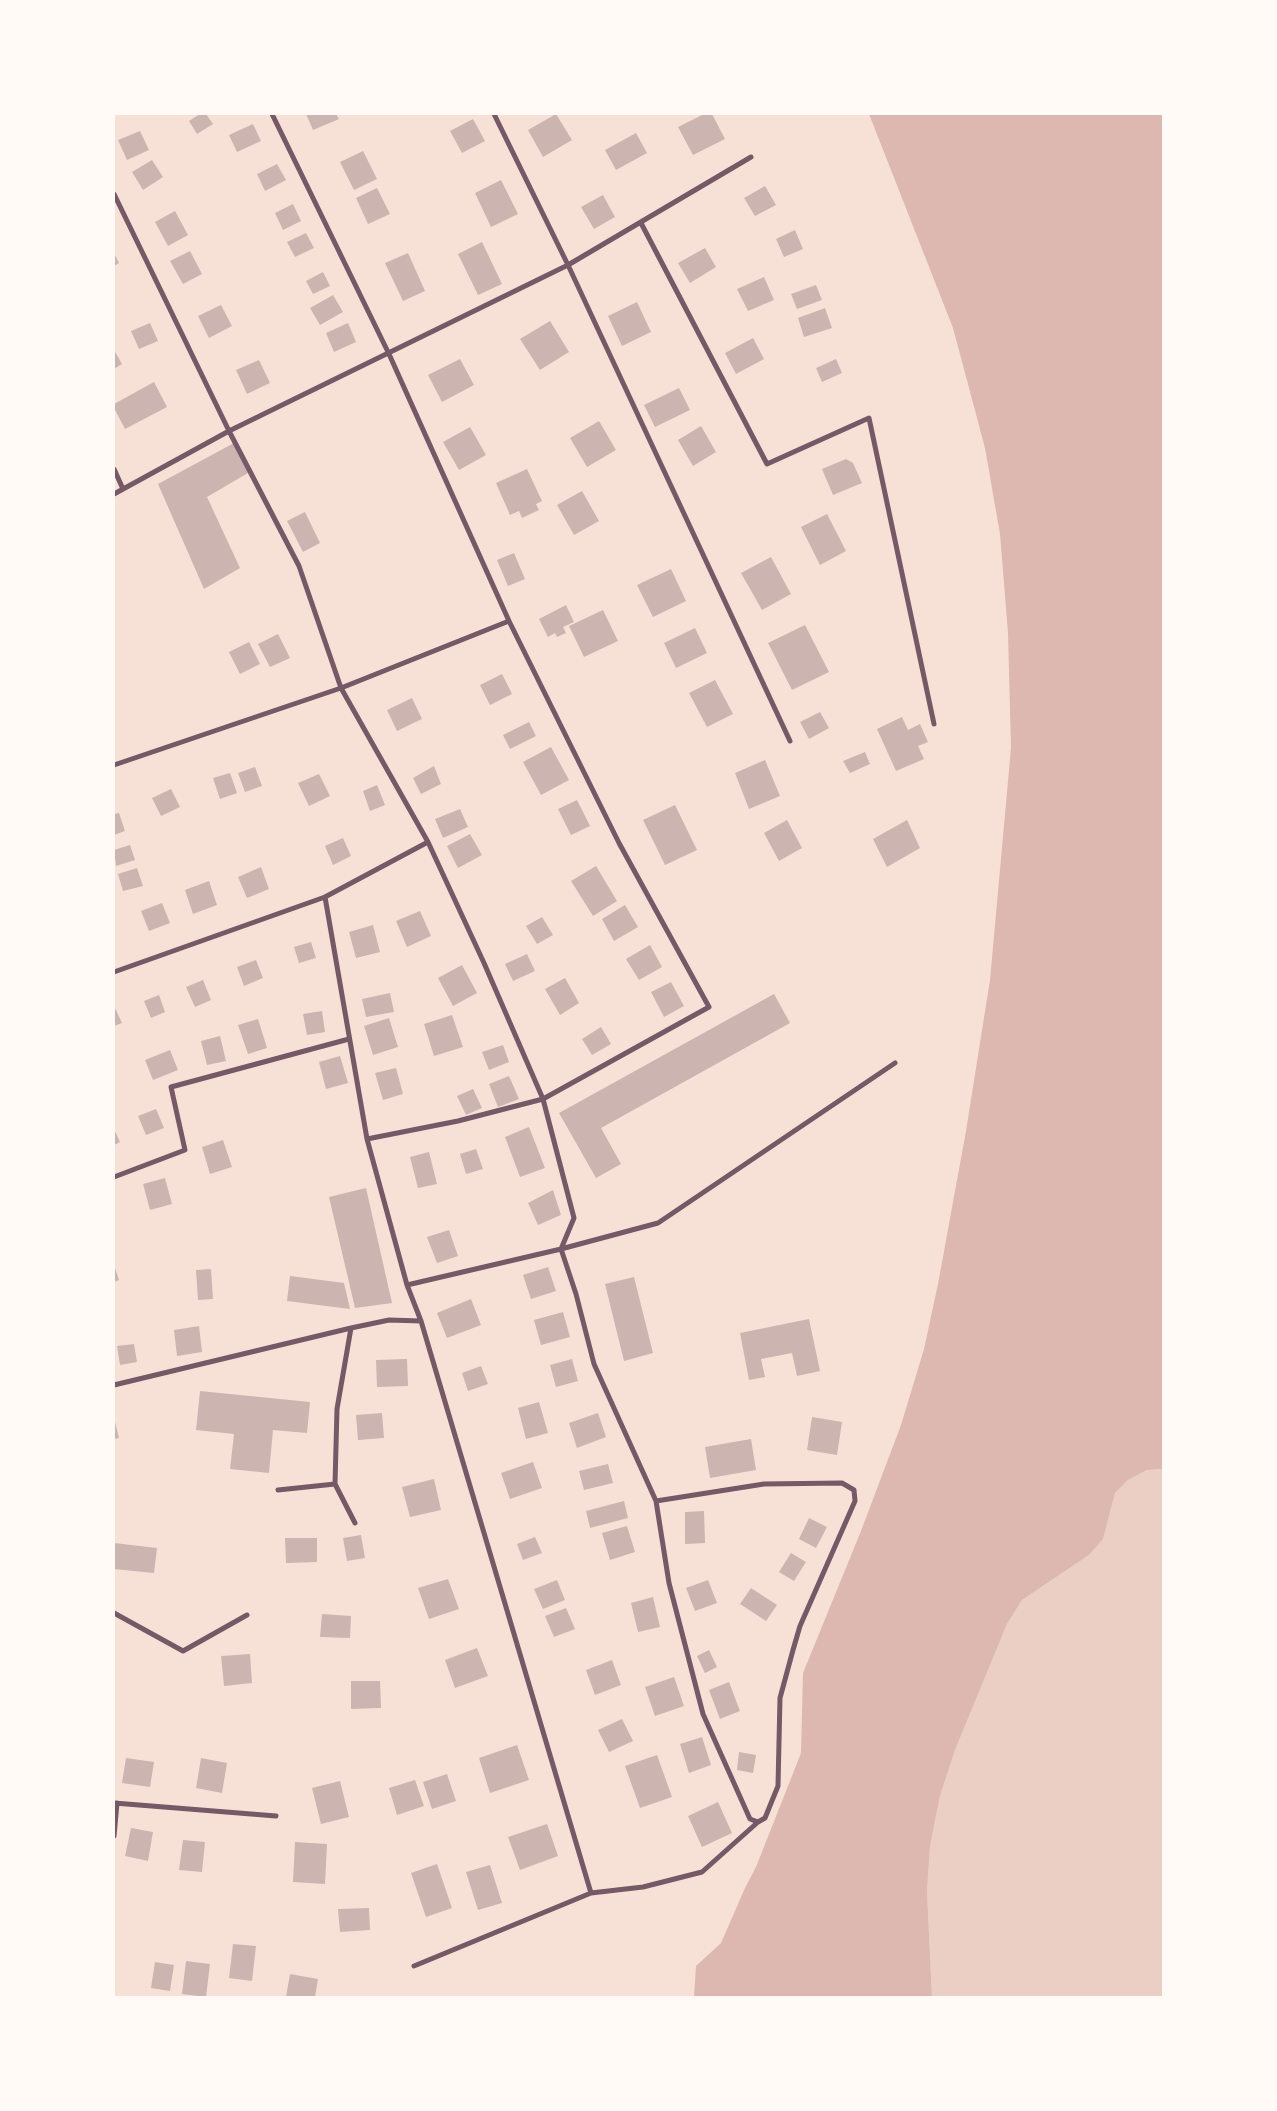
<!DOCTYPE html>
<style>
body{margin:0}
#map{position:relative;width:1277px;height:2111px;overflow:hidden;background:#f7e1d7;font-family:"Work Sans",sans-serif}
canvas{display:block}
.frame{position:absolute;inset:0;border:115px solid #fffaf5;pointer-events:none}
</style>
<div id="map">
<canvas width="1277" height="2111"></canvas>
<div class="frame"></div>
</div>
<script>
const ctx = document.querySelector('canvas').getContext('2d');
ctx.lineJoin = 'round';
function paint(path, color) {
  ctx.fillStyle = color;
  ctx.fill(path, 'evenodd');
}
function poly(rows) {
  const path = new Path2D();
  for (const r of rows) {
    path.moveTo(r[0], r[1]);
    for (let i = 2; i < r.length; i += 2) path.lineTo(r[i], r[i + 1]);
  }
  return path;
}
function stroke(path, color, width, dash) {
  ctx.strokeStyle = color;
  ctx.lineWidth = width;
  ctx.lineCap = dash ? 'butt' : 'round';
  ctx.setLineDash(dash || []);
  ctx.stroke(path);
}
const green = poly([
 [1163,1469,1163,1997,932,1997,927,1891,930,1846,940,1796,955,1750,1007,1624,1022,1600,1089,1555,1103,1539,1115,1493,1128,1480,1147,1470]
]);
const water = poly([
 [869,114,1163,114,1163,1469,1147,1470,1128,1480,1115,1493,1103,1539,1089,1555,1022,1600,1007,1624,955,1750,940,1796,930,1846,927,1891,932,1997,694,1997,696,1966,721,1943,745,1888,756,1867,801,1753,803,1673,861,1531,901,1425,924,1349,938,1284,966,1131,990,980,1011,748,1008,633,1000,534,985,448,953,328]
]);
const building = poly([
 [200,114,206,114,213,124,197,134,189,121],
 [306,114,336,114,339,119,313,130],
 [556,114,572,140,543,157,528,130],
 [704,114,712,114,725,139,693,155,678,127],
 [473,119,485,141,462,153,450,131],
 [253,124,261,141,237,152,229,135],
 [140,131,149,150,127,160,118,140],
 [636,133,647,153,616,170,605,150],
 [363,151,377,179,354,190,340,162],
 [152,160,163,177,143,190,132,172],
 [277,164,286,180,265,191,257,174],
 [501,180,518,214,491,227,475,193],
 [765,186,776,205,755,216,744,198],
 [377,188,390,214,368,224,356,198],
 [603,195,615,217,594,229,581,207],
 [293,204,301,221,283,230,275,213],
 [175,211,188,235,168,246,155,222],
 [795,230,803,249,784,257,776,239],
 [306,233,314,248,295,257,287,242],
 [482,242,502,284,478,295,458,254],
 [705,248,716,267,690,283,678,263],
 [190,251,202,274,183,284,170,261],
 [114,253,119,263,114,266],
 [408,253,425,291,403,301,385,263],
 [323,272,330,286,313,294,306,281],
 [764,277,774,300,748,311,737,289],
 [816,285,822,300,797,309,791,294],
 [333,295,343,312,320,325,310,308],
 [637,302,651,332,622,346,608,316],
 [221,305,232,326,209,338,198,316],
 [825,308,832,328,804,337,798,318],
 [550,321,569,352,540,370,520,339],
 [150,323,158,341,139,349,131,331],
 [348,323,356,342,334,352,326,333],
 [753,338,764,359,736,374,725,353],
 [114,350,122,364,114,369],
 [460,359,474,385,442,402,428,375],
 [836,359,842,373,822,382,816,368],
 [259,360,270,383,247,394,236,370],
 [154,382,167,407,125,429,114,408,114,404],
 [679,388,690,410,655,427,644,405],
 [599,421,616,450,587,467,570,438],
 [701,426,716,452,693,466,678,440],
 [470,427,486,455,459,470,443,442],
 [234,443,248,473,207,497,240,568,204,589,158,484],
 [846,459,853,463,862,483,833,495,822,469],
 [527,469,542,501,536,504,539,510,522,518,519,511,510,515,496,483],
 [582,491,599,521,574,535,557,505],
 [305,512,320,543,303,552,287,521],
 [827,514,846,551,820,565,801,527],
 [514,553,525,579,508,586,497,560],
 [771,557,791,594,762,610,741,573],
 [671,569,686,601,653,617,637,585],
 [566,605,574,622,563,627,566,633,557,637,555,633,548,637,539,619],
 [603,610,618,641,584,657,569,626],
 [805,625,829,672,792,690,768,643],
 [695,628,707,653,676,668,664,643],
 [278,634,290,658,270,667,258,644],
 [249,642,260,664,240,674,229,652],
 [502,674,512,694,490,705,480,685],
 [715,680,733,714,707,727,689,693],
 [412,698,422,719,397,731,387,710],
 [820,712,829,728,809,739,800,722],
 [902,717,908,730,920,724,928,742,918,746,924,759,896,771,877,729],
 [529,722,536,736,510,749,503,735],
 [551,747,569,780,541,795,523,762],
 [865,752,870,764,850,773,843,761],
 [765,760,780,796,749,809,735,773],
 [434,766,441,784,421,794,413,778],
 [255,767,262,786,245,792,238,773],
 [230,773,237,793,220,799,213,778],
 [319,774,330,796,309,806,298,783],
 [377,785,385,805,370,811,363,791],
 [171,789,180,807,161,816,152,798],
 [577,800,590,826,571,835,558,809],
 [675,805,697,850,665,865,643,820],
 [460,809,468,827,443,838,435,819],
 [119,813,125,831,114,835,114,814],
 [787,820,802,848,779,861,764,833],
 [907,820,920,848,887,867,873,839],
 [470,834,482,855,458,868,447,846],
 [343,838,351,856,333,865,325,846],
 [130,845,135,860,116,866,114,850],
 [596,866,617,901,593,916,571,881],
 [261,867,269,889,247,898,238,877],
 [137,868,143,886,123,891,118,874],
 [209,881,217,905,193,914,185,890],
 [162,903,170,923,149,931,141,911],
 [625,905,638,927,614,941,602,919],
 [420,911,431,936,407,947,396,921],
 [542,917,553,935,537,944,526,926],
 [373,925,380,952,356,958,349,932],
 [311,942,316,958,299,963,294,947],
 [650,945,662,967,639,980,626,959],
 [527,954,535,971,513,981,505,964],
 [256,960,263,978,244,986,237,967],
 [462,965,477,993,453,1006,438,978],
 [565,978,579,1003,560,1015,545,989],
 [203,980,211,1000,195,1007,186,987],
 [671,982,684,1006,664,1017,651,992],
 [390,993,394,1012,366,1017,362,999],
 [774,994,790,1023,601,1128,621,1164,596,1178,559,1113],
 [159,995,165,1012,151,1018,144,1001],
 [114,1008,115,1008,122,1023,114,1026],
 [322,1011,325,1032,307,1035,303,1014],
 [452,1015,463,1047,434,1056,424,1024],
 [389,1018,398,1047,373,1055,364,1026],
 [258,1019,267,1048,248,1054,238,1025],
 [601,1027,611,1044,592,1055,582,1039],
 [220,1036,226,1061,207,1065,201,1041],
 [503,1045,509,1062,489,1070,482,1052],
 [170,1050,178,1070,153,1080,145,1060],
 [340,1056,348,1083,326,1089,319,1062],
 [396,1068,403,1094,383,1100,375,1073],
 [509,1076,519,1099,498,1107,489,1084],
 [473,1089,482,1108,466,1115,457,1096],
 [156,1109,164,1128,146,1135,138,1116],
 [529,1127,545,1168,520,1177,505,1137],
 [114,1129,120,1142,114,1145],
 [223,1140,232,1167,210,1174,202,1147],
 [476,1149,483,1169,466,1174,460,1154],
 [429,1152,437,1184,418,1188,410,1157],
 [165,1178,172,1204,150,1210,143,1184],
 [366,1188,392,1303,355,1308,329,1197],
 [553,1190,561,1215,538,1225,528,1203],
 [449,1230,458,1256,437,1263,427,1237],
 [114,1265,119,1280,114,1282],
 [548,1267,556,1291,531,1299,523,1275],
 [211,1269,213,1299,198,1300,196,1270],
 [290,1276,344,1283,350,1309,287,1301],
 [634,1277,653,1353,624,1361,605,1284],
 [471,1299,481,1325,447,1338,437,1313],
 [563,1312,570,1337,541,1345,534,1320],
 [809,1319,820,1371,797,1376,792,1353,761,1359,765,1377,749,1380,740,1333],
 [199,1326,202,1352,177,1356,174,1330],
 [134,1344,137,1362,120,1365,117,1346],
 [407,1359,408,1386,377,1387,376,1360],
 [572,1359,578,1381,556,1387,550,1365],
 [481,1366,488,1384,468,1391,462,1373],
 [200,1391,310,1402,307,1433,273,1430,269,1473,230,1469,234,1434,196,1430],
 [539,1402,548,1433,526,1439,518,1408],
 [382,1413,384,1438,358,1440,356,1415],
 [598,1413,606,1437,577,1448,569,1423],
 [812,1417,842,1422,837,1455,807,1450],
 [114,1418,119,1438,114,1439],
 [751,1439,756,1470,710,1478,705,1447],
 [533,1462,542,1488,510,1499,501,1473],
 [608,1464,613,1483,584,1490,579,1471],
 [434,1479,441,1510,410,1517,402,1487],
 [624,1501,628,1518,590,1528,586,1511],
 [704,1511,705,1543,685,1544,685,1512],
 [809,1518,827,1527,816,1548,799,1539],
 [627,1526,635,1552,610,1560,602,1533],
 [361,1535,365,1558,347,1561,343,1538],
 [535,1537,542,1553,523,1560,517,1544],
 [285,1538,317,1538,317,1562,286,1563],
 [114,1543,157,1548,154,1573,114,1569],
 [791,1553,806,1562,794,1581,779,1572],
 [448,1579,459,1609,429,1619,418,1588],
 [557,1580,565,1600,543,1609,534,1589],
 [708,1580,717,1603,695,1611,686,1588],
 [751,1588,777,1605,766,1621,740,1604],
 [653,1597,660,1627,638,1632,631,1603],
 [566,1608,575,1629,554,1637,545,1616],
 [322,1614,351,1616,350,1638,320,1637],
 [477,1648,488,1676,455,1688,445,1660],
 [709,1650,717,1667,705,1673,697,1656],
 [250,1654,252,1683,224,1686,221,1656],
 [612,1660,621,1685,595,1695,586,1670],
 [674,1677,684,1706,655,1716,645,1687],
 [351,1681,380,1681,381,1708,351,1709],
 [729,1682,740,1711,720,1719,709,1690],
 [622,1719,633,1741,609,1752,598,1730],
 [702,1737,711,1765,689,1773,680,1744],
 [517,1745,529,1780,490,1793,479,1758],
 [739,1752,756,1755,753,1773,737,1770],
 [657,1755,672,1797,640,1808,625,1766],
 [126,1758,154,1762,150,1787,122,1783],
 [201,1758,227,1763,222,1793,196,1788],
 [447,1774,456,1801,432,1809,423,1782],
 [415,1780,424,1806,397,1815,389,1788],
 [340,1781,349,1817,321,1824,312,1788],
 [718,1802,732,1833,702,1847,688,1816],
 [547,1824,558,1856,520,1870,508,1837],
 [131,1828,153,1832,148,1861,125,1856],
 [183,1840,205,1842,202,1872,179,1870],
 [295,1842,327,1844,325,1884,293,1882],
 [437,1864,452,1908,426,1917,411,1873],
 [490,1865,502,1903,478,1910,466,1872],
 [369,1908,370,1930,340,1932,338,1909],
 [233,1944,256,1946,252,1981,229,1978],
 [186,1961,210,1964,206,1997,182,1994],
 [155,1962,174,1965,170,1991,151,1988],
 [290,1974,318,1979,315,1997,286,1997]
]);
const minor = poly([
 [272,114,389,354,509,621,619,843,709,1007,543,1099,458,1121,367,1139],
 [494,114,568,265,790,741],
 [114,194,229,431,299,566,341,688,428,842,484,963,543,1099,574,1218,561,1249,576,1294,594,1364,656,1501,669,1583,703,1714,750,1819,758,1822,765,1818,778,1786,780,1698,793,1650,800,1626,855,1501,854,1490,842,1483,764,1484,656,1501],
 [641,223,767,464,869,418,934,724],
 [114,469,123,489],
 [114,494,229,431,568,265,751,157],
 [114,765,341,688,509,621],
 [325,897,367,1139,407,1285,421,1321,591,1893],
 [114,972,325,897,428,842],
 [114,1177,185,1150,171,1087,349,1039],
 [407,1285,561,1249,658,1223,895,1063],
 [351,1328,337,1409,335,1484,355,1523],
 [114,1385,351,1328,389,1320,421,1321],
 [278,1490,335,1484],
 [114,1613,183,1651,247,1615],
 [114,1803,276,1816],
 [114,1836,117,1803],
 [414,1966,591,1893,643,1887,702,1872,758,1822]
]);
paint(green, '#ebcfc5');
paint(water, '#dcb8b0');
paint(building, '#ccb4b1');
stroke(minor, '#755966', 5);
</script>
